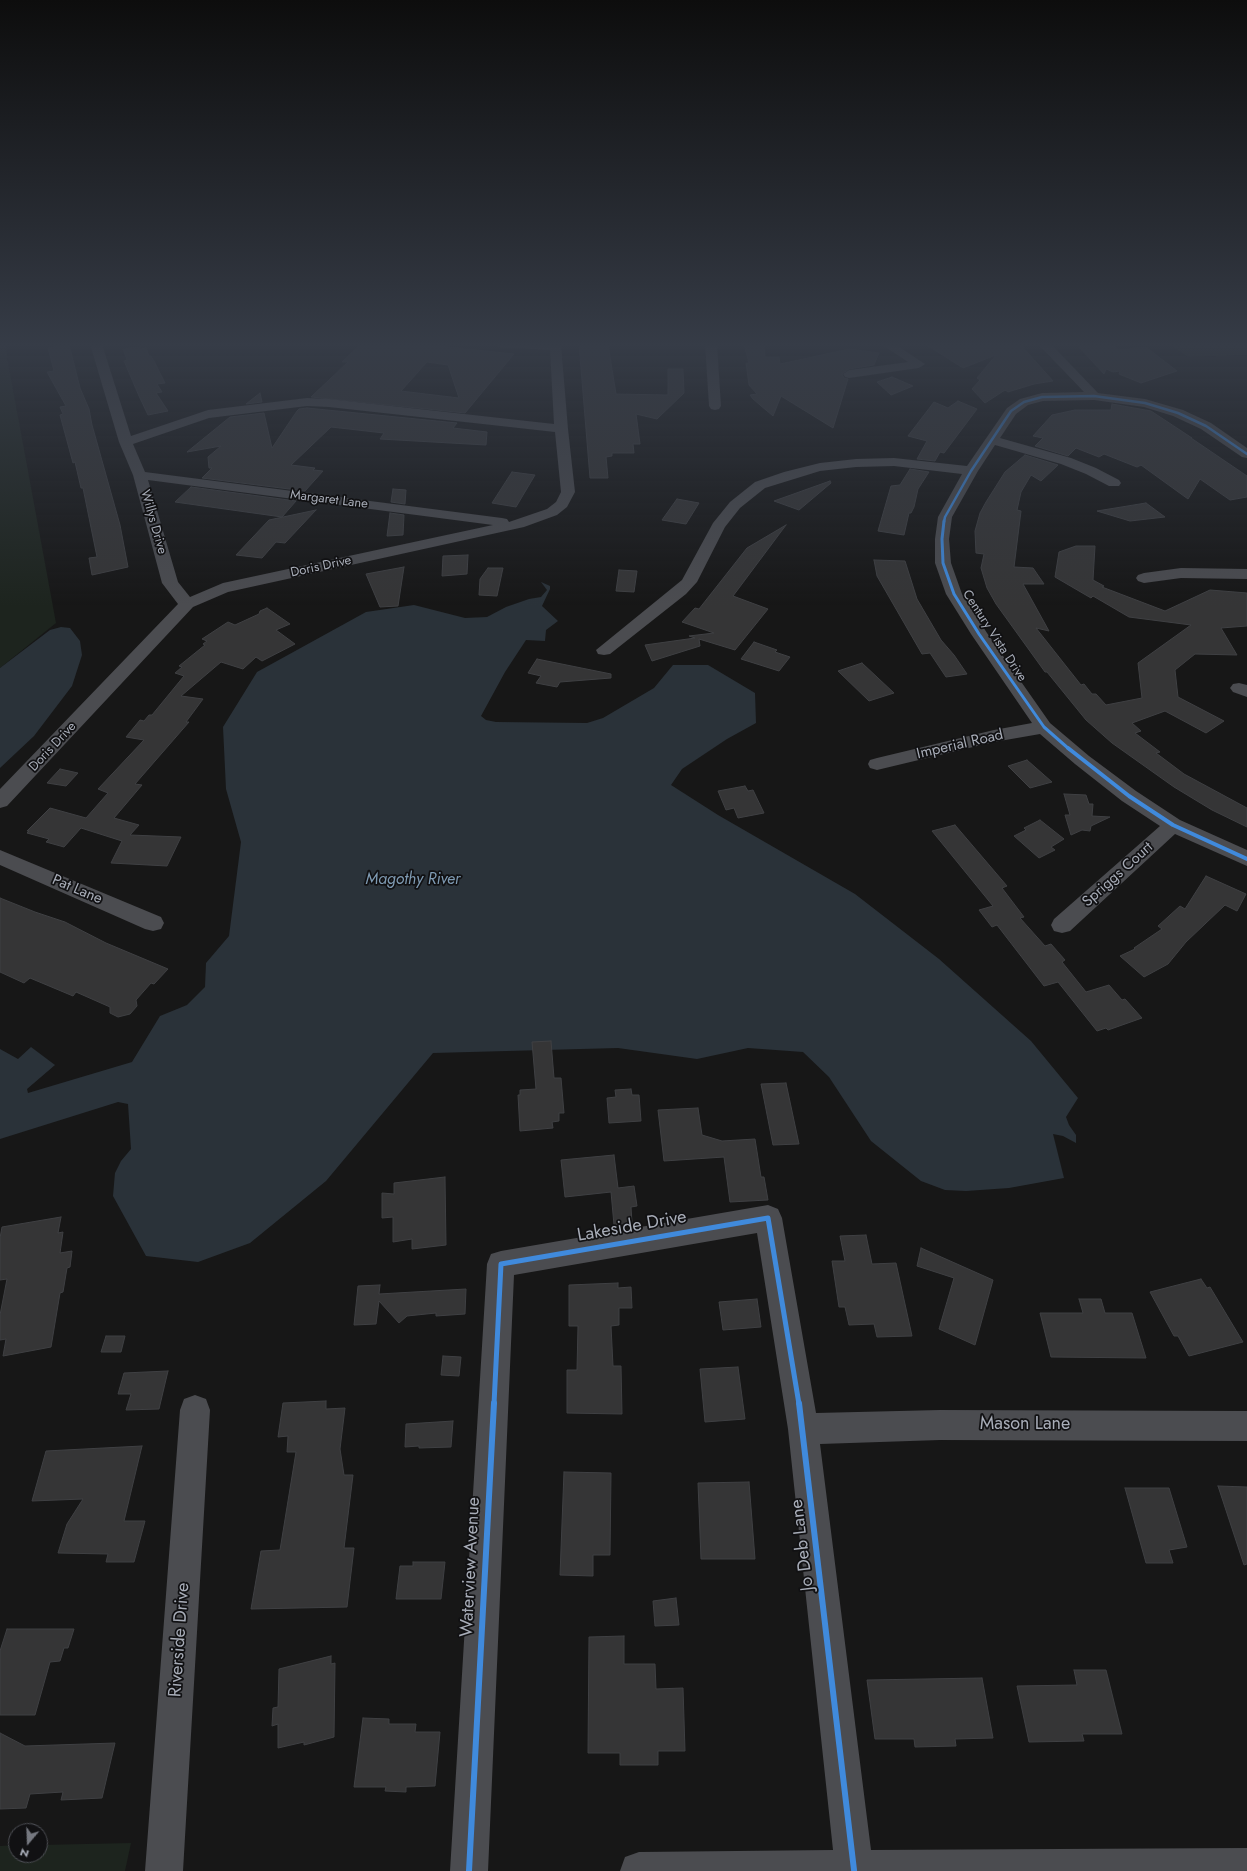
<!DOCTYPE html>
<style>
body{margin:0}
#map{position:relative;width:1247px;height:1871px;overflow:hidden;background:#171717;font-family:Jost,sans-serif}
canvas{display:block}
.north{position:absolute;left:8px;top:1823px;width:40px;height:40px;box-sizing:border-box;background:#111113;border:1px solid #4d4f55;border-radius:50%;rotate:199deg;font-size:11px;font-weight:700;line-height:16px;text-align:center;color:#a8adb8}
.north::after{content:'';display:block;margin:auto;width:14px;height:18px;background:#757880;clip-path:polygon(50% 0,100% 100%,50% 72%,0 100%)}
</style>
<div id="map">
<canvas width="1247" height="1871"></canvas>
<div class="north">N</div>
</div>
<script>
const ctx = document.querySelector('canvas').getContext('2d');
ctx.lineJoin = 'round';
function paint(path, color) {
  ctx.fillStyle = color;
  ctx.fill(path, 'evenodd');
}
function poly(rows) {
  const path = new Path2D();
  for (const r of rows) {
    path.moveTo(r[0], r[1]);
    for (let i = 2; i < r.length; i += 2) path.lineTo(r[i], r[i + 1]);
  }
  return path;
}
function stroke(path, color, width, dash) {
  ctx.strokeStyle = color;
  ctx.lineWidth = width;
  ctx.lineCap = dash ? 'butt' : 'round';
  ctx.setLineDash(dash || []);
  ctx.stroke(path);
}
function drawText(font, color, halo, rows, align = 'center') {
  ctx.font = font + ' Jost,sans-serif';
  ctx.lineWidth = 3.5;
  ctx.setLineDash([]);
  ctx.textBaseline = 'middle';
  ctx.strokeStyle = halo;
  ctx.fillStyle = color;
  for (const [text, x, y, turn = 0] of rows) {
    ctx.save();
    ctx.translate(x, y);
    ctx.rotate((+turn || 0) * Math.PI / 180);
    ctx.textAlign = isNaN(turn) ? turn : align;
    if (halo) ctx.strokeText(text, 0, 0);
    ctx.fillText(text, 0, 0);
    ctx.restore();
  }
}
const green = poly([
 [0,344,6,344,7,357,56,623,0,668],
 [1170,344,1247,344,1247,355,1188,357],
 [131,1843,125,1871,0,1871,0,1846,16,1845,16,1855,40,1855,40,1845]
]);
const water = poly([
 [541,582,550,586,550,589,542,606,558,621,546,630,545,641,526,640,505,672,481,716,486,720,496,722,587,723,603,718,654,688,673,665,708,665,755,693,756,723,727,739,682,769,671,785,718,815,855,894,939,959,1031,1041,1078,1098,1066,1117,1069,1125,1076,1135,1076,1143,1063,1136,1053,1134,1064,1178,1009,1188,966,1191,945,1190,921,1181,871,1141,829,1077,803,1052,748,1048,697,1059,618,1048,433,1053,326,1181,250,1243,198,1262,146,1256,113,1196,115,1173,121,1161,131,1149,128,1104,118,1102,0,1139,0,1049,18,1059,31,1047,55,1065,27,1089,28,1093,132,1062,160,1016,187,1005,205,987,206,963,229,936,241,842,226,789,223,727,257,672,366,612,414,605,465,618,487,617,506,607,529,599,541,597,547,590],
 [61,627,70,628,80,641,82,655,72,686,34,736,0,768,0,668,50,630]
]);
const building = poly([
 [53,344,69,344,80,388,89,409,92,425,120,525,128,567,92,575,89,558,97,557,83,488,81,488,75,462,73,463,60,415,63,414,60,407,66,406,47,372,54,371,48,348,54,348,53,344],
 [361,344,419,344,514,354,465,413,311,397,348,362,342,362,361,344],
 [427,362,448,365,459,398,401,391,427,362],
 [579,344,608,344,616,394,668,395,668,369,683,369,684,393,657,419,636,414,640,444,633,444,634,453,612,453,612,456,606,457,608,478,590,478,579,344],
 [925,344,1020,344,1053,381,1034,384,1008,392,1005,390,985,403,972,389,980,380,977,378,996,355,963,368,925,344],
 [744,345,764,345,765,357,779,357,780,364,849,349,879,353,874,365,849,369,842,374,844,378,848,379,833,428,781,396,773,416,753,399,750,395,757,394,749,385,746,363,749,363,744,345],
 [1113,345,1119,350,1146,347,1177,371,1141,383,1119,374,1120,371,1113,372,1106,369,1104,374,1079,347,1113,345],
 [140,347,141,349,146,348,149,356,151,356,154,361,165,383,157,384,162,392,156,393,168,411,148,415,139,396,124,361,127,360,123,349,140,347],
 [892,377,913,386,891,395,877,382,892,377],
 [260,393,262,402,246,404,260,393],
 [958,401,977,409,944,453,940,452,935,461,917,459,927,441,908,436,934,402,948,408,958,401],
 [1112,404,1151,411,1192,438,1191,438,1247,476,1247,497,1230,500,1200,479,1188,499,1141,465,1137,467,1104,454,1099,457,1076,448,1068,456,1035,446,1043,438,1033,436,1052,415,1075,410,1111,410,1112,404],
 [307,408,457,423,453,428,487,432,486,445,380,439,384,433,331,427,291,465,315,468,313,470,323,471,305,491,202,478,212,468,209,468,208,457,221,446,187,452,230,417,264,413,272,448,297,411,299,409,307,408],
 [1025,455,1058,465,1041,481,1031,475,1021,492,1017,510,1021,511,1014,567,1033,568,1044,584,1023,584,1049,631,1036,628,1081,685,1084,684,1092,694,1096,694,1106,705,1142,698,1138,663,1191,625,1129,617,1093,596,1091,598,1055,577,1059,552,1076,546,1095,546,1093,580,1104,586,1102,587,1165,611,1210,590,1247,593,1247,626,1221,628,1237,655,1195,654,1175,670,1178,697,1224,721,1206,733,1165,711,1132,723,1141,731,1135,733,1160,752,1156,753,1184,774,1247,808,1247,827,1212,810,1174,787,1112,743,1086,720,1047,672,1045,672,996,604,987,588,981,568,984,554,976,553,975,531,980,513,986,502,1005,472,1025,455],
 [910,469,929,472,918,489,914,507,911,513,909,513,904,535,878,531,891,486,900,485,910,469],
 [512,472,535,475,516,507,492,503,512,472],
 [830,481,831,483,799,510,774,501,830,481],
 [191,487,296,501,282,517,175,502,191,487],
 [393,489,406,490,405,504,391,502,393,489],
 [677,499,699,503,686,524,662,520,677,499],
 [1146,503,1165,517,1130,521,1097,511,1146,503],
 [316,510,285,543,276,542,262,558,236,555,269,520,316,510],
 [390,513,404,515,403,535,387,536,390,513],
 [786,525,733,596,768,609,735,650,699,639,700,646,652,661,645,645,695,638,689,636,714,633,682,622,695,608,699,609,747,548,786,525],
 [468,555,467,574,442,576,443,556,468,555],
 [874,560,905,561,917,599,941,640,954,655,967,674,946,677,930,653,922,654,877,576,874,560],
 [404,567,398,606,380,607,366,574,404,567],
 [488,568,503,568,497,596,479,595,480,579,488,568],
 [619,570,637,571,634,592,616,591,619,570],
 [267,608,290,624,276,630,295,644,262,661,256,657,243,669,221,662,181,696,203,699,186,722,189,722,135,784,142,785,114,818,139,825,130,835,181,837,167,866,111,863,122,841,81,828,64,847,46,842,49,839,27,833,29,831,27,831,50,808,86,818,108,793,98,789,144,740,126,737,140,720,144,721,149,715,152,715,184,676,175,673,182,667,179,666,205,645,203,644,207,641,202,639,228,622,235,625,259,614,260,611,267,608],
 [754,642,777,650,775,652,790,657,779,671,741,659,754,642],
 [537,659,611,674,611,678,560,682,557,687,536,683,541,676,528,673,537,659],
 [862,663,894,693,869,701,838,671,862,663],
 [1027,760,1052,782,1030,788,1008,766,1027,760],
 [60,769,78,773,66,786,47,783,60,769],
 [745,786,748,791,753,790,764,813,738,818,734,808,726,810,718,791,745,786],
 [1064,794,1086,795,1089,804,1093,804,1092,816,1110,817,1091,826,1090,831,1082,830,1071,835,1065,815,1070,815,1064,794],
 [1040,820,1064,839,1051,847,1055,850,1039,858,1014,836,1026,830,1024,828,1040,820],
 [955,825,1007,886,1002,888,1024,917,1020,918,1045,946,1051,944,1065,960,1062,962,1086,992,1109,985,1122,1000,1125,999,1142,1018,1108,1030,1106,1028,1097,1031,1058,982,1044,986,997,925,992,927,979,910,993,906,932,831,955,825],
 [1206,876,1246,894,1237,911,1225,905,1186,942,1168,964,1144,977,1120,956,1135,949,1134,948,1162,929,1158,926,1180,906,1185,909,1206,876],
 [0,898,35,912,65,922,106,943,168,969,154,984,151,983,136,1000,137,1006,130,1014,118,1017,110,1013,110,1007,76,992,73,996,30,978,24,983,0,972,0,898],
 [551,1041,554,1078,561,1078,564,1113,559,1113,559,1121,552,1122,553,1128,520,1131,518,1095,520,1095,520,1090,536,1089,532,1042,551,1041],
 [786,1083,799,1144,773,1145,761,1084,786,1083],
 [631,1089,632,1095,639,1095,641,1121,609,1123,607,1098,616,1097,615,1090,631,1089],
 [698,1108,702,1135,722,1141,755,1139,761,1177,764,1177,768,1200,730,1202,724,1157,664,1161,658,1110,698,1108],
 [614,1155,618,1188,634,1186,637,1206,631,1207,632,1223,614,1225,611,1192,565,1197,561,1160,614,1155],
 [445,1177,446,1245,412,1249,412,1239,393,1242,393,1217,382,1218,382,1193,394,1194,394,1183,445,1177],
 [61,1217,58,1233,63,1232,60,1253,72,1251,70,1267,67,1268,63,1292,60,1293,51,1347,3,1356,6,1339,0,1340,0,1315,7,1279,0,1280,0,1238,2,1227,61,1217],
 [866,1235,872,1264,896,1263,912,1336,877,1337,874,1324,849,1325,845,1307,839,1307,832,1261,845,1261,840,1236,866,1235],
 [921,1248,993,1280,975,1345,939,1329,954,1278,917,1266,921,1248],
 [1201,1279,1207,1288,1210,1287,1243,1342,1189,1356,1178,1336,1174,1336,1150,1292,1201,1279],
 [618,1283,618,1288,631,1287,632,1308,619,1308,619,1325,611,1326,613,1366,621,1366,622,1414,567,1413,567,1370,577,1370,578,1326,569,1326,569,1285,618,1283],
 [380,1285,379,1294,466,1289,465,1314,436,1316,436,1313,407,1316,399,1323,379,1301,376,1324,354,1325,358,1286,380,1285],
 [757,1299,761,1327,723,1330,719,1302,757,1299],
 [1079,1299,1101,1299,1105,1313,1132,1313,1146,1358,1051,1357,1040,1313,1083,1313,1079,1299],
 [106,1336,125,1336,121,1352,101,1352,106,1336],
 [443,1356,461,1357,459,1376,441,1375,443,1356],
 [738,1367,745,1419,705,1422,700,1369,738,1367],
 [168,1371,159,1409,126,1410,131,1394,118,1394,124,1373,168,1371],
 [326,1401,326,1409,345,1408,340,1449,344,1475,353,1475,344,1548,354,1548,347,1607,251,1609,261,1551,280,1550,296,1452,287,1452,288,1436,278,1437,283,1403,326,1401],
 [453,1421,451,1447,419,1448,419,1446,405,1447,406,1424,453,1421],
 [142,1446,124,1521,145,1521,134,1562,106,1562,108,1554,58,1553,67,1524,83,1499,32,1501,46,1451,142,1446],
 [564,1472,611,1473,610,1555,593,1555,593,1576,560,1575,564,1472],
 [749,1482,755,1559,701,1559,698,1483,749,1482],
 [1218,1486,1247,1487,1247,1564,1244,1565,1218,1486],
 [1125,1488,1169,1488,1187,1547,1169,1550,1173,1563,1146,1563,1125,1488],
 [413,1562,445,1562,441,1599,396,1599,400,1566,413,1566,413,1562],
 [676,1598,679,1625,655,1626,653,1601,676,1598],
 [7,1629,74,1629,68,1648,64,1648,60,1661,50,1662,35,1715,0,1715,0,1651,7,1629],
 [624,1636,624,1664,655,1664,656,1689,683,1688,685,1751,658,1751,658,1765,620,1765,620,1753,588,1753,589,1637,624,1636],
 [331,1656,331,1664,335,1663,334,1737,304,1745,304,1742,278,1748,278,1724,272,1726,273,1708,278,1707,279,1669,331,1656],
 [1074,1670,1106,1670,1122,1734,1082,1734,1084,1741,1029,1742,1017,1686,1077,1685,1074,1670],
 [982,1678,993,1738,955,1739,956,1746,915,1747,914,1739,875,1739,867,1680,982,1678],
 [363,1718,389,1719,389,1724,416,1724,415,1732,440,1732,435,1786,406,1787,406,1792,385,1791,386,1787,354,1787,363,1718],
 [0,1733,25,1746,115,1743,102,1798,61,1800,63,1792,30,1794,26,1808,0,1809,0,1733]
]);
const minor = poly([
 [90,344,102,344,131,436,208,410,307,398,329,399,554,424,550,350,498,347,492,344,561,344,568,429,575,492,567,507,557,515,524,527,228,592,193,607,7,806,0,808,0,789,178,604,162,583,133,475,119,442,90,344],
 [307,406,329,407,555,432,561,492,556,502,547,509,509,522,507,519,502,518,145,472,133,444,209,418,307,406],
 [148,480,493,525,223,583,190,597,178,582,148,480],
 [705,344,717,344,721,406,719,409,715,410,711,409,709,406,705,344],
 [881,344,895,344,925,364,919,368,849,378,845,377,843,374,849,370,908,362,881,344],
 [1038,344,1051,344,1098,393,1145,399,1183,410,1211,423,1247,448,1247,458,1242,457,1201,429,1173,416,1144,407,1094,400,1043,401,1028,405,1016,414,1000,438,1071,458,1096,468,1119,480,1121,483,1119,486,1109,486,1086,474,1061,464,995,445,978,471,952,517,949,539,951,563,962,594,987,633,1050,723,1089,756,1136,791,1180,820,1247,850,1247,866,1175,834,1070,931,1062,933,1054,931,1051,925,1054,919,1160,826,1122,801,1075,764,1040,734,994,742,877,770,870,768,868,764,870,760,877,758,994,730,1032,723,971,634,946,594,935,563,935,539,938,517,962,474,894,466,856,467,820,471,765,488,740,508,725,527,697,582,686,594,610,654,604,655,598,654,596,650,682,580,713,523,730,502,755,482,784,472,820,463,856,459,894,458,967,466,1007,408,1020,399,1042,393,1084,392,1038,344],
 [1181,568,1247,569,1247,579,1181,578,1144,583,1138,581,1136,578,1138,575,1144,573,1181,568],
 [1239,683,1247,685,1247,697,1233,692,1230,688,1233,684,1239,683],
 [0,850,161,917,164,923,161,929,153,931,145,929,0,865,0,850],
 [768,1205,778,1209,782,1218,816,1413,940,1410,1247,1411,1247,1441,940,1440,820,1444,871,1850,1247,1848,1247,1871,620,1871,625,1857,639,1852,833,1850,788,1429,757,1233,514,1275,488,1871,450,1871,487,1264,491,1254,501,1251,768,1205],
 [195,1395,206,1399,210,1410,183,1871,145,1871,180,1410,184,1399,195,1395]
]);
const cyclewayFar4 = poly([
 [944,522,945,517,971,471,1011,411,1024,402,1042,397,1094,396,1145,403,1178,413,1206,426,1247,454]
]);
const cyclewayFar3 = poly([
 [944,521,942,539,943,563,954,594,979,634,1044,727,1069,749]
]);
const cyclewayFar2 = poly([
 [1068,748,1129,796,1173,825,1247,859]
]);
const cyclewayFar1 = poly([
 [494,1404,501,1264,768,1218,799,1404]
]);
const cycleway = poly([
 [799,1403,854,1870],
 [469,1871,494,1403]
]);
const farStreetnames = [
 ["Margaret Lane",329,500,7],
 ["Willys Drive",153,522,74],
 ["Doris Drive",321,567,-12],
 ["Century Vista Drive",994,636,57],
 ["Doris Drive",53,747,-47]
];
const streetNames = [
 ["Imperial Road",960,745,-13],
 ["Spriggs Court",1118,875,-42],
 ["Pat Lane",77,890,23]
];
const waterNames = [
 ["Magothy River",413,880]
];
const nearStreetnames = [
 ["Lakeside Drive",632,1227,-10],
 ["Mason Lane",1025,1425],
 ["Jo Deb Lane",803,1545,-97],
 ["Waterview Avenue",471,1567,-87],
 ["Riverside Drive",180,1640,-86]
];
paint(green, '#1d241e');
paint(water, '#2a3239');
paint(building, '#353536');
stroke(building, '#3f4043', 1);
paint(minor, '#4b4c50');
stroke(cyclewayFar4, '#408adc', 2.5);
stroke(cyclewayFar3, '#408adc', 3);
stroke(cyclewayFar2, '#408adc', 4);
stroke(cyclewayFar1, '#408adc', 5);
stroke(cycleway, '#408adc', 6);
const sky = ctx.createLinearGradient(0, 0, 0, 606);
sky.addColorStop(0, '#0d0d0d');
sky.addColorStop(0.57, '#363c47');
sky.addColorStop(1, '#363c4700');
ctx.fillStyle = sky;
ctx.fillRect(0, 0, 1247, 606);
drawText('13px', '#a8adb8', '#111113', farStreetnames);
drawText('15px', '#a8adb8', '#111113', streetNames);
drawText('italic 16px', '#7f9bb3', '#111113', waterNames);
drawText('18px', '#a8adb8', '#111113', nearStreetnames);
</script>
